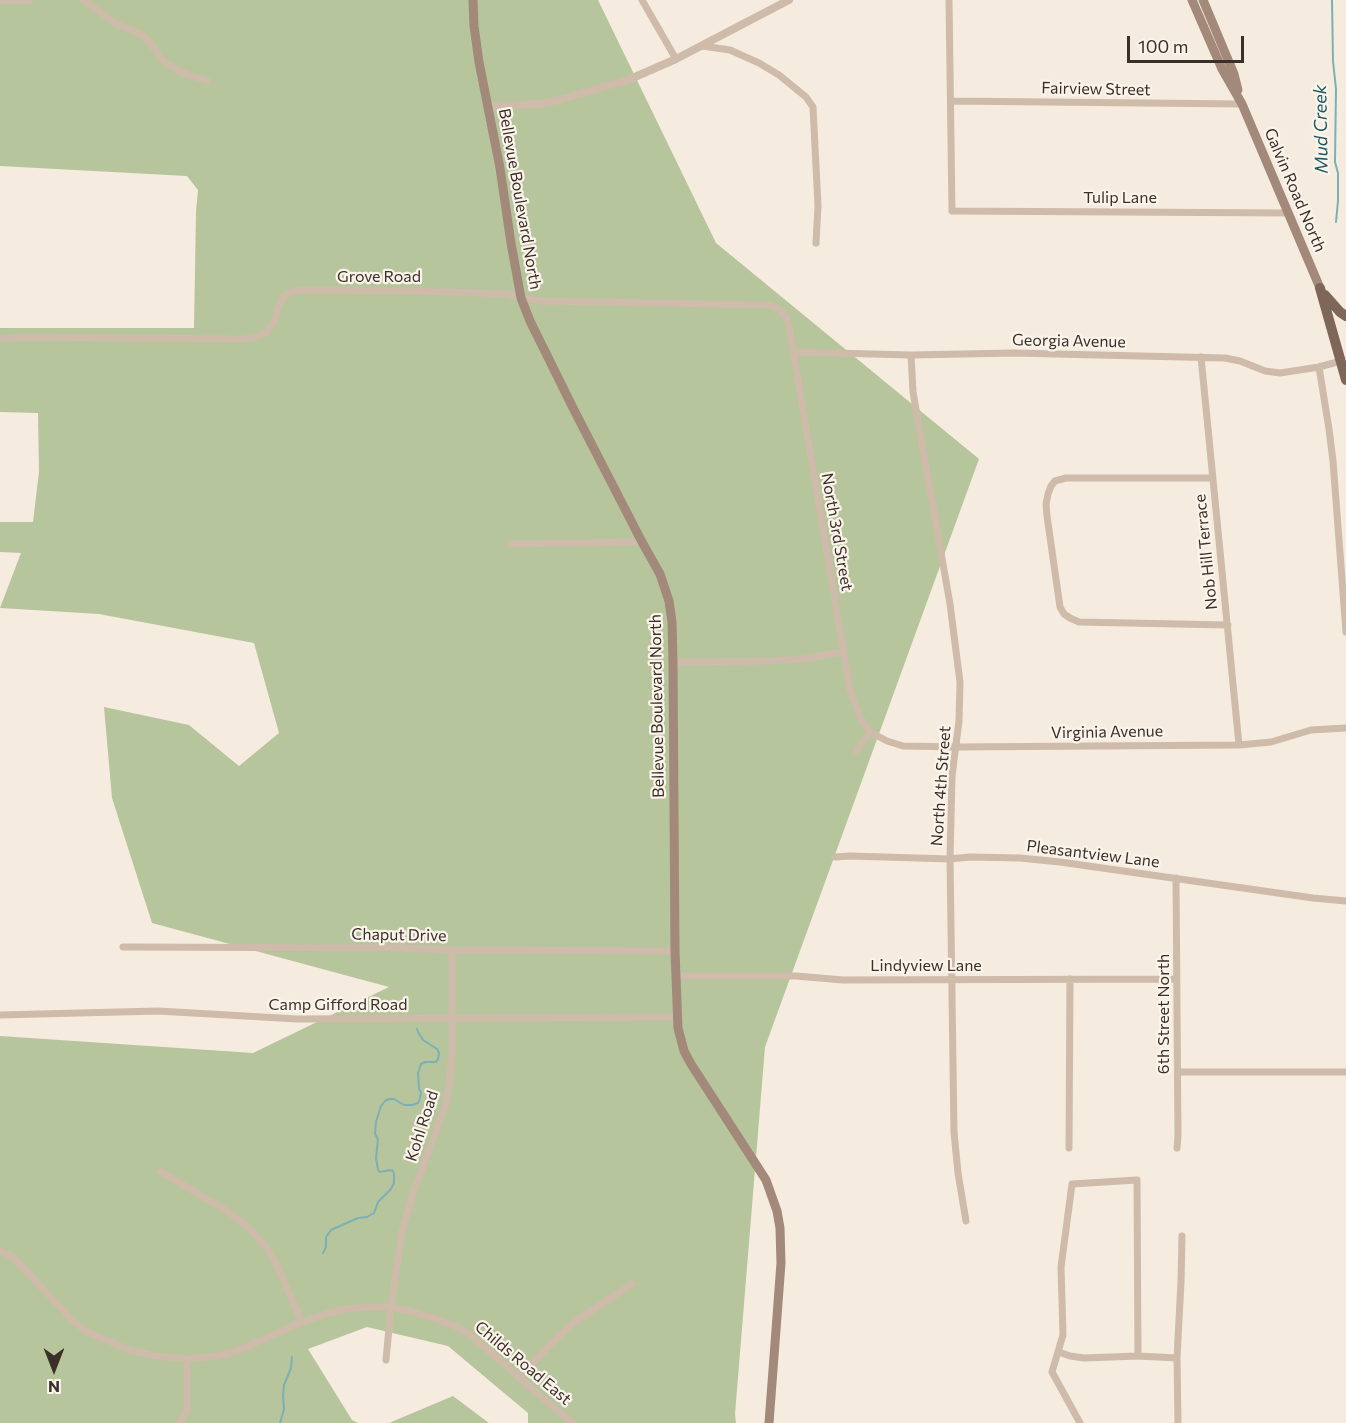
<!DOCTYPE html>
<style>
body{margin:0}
#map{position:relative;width:1346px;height:1423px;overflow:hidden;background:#f5ebde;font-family:Commissioner,sans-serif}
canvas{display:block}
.north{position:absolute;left:24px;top:1339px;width:60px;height:60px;-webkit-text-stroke:4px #fbf4eb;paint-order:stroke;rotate:180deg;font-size:16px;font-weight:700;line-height:24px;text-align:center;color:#3b2f29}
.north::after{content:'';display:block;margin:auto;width:21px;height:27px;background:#3b2f29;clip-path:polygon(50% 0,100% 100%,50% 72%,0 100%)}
.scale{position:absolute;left:1127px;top:36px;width:117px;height:27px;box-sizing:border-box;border:3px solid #3b2f29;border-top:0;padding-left:8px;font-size:18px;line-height:21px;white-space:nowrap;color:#3b2f29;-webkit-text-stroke:4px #fbf4eb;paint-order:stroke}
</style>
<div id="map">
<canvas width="1346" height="1423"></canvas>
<div class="north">N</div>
<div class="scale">100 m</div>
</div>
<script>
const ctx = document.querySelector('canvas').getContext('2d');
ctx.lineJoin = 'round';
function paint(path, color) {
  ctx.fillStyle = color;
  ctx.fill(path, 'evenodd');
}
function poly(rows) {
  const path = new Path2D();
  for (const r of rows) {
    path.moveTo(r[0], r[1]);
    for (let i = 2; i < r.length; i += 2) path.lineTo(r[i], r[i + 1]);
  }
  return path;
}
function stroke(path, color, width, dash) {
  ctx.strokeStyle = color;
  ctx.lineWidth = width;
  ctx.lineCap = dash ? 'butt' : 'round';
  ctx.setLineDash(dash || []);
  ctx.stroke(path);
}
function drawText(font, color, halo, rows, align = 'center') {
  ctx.font = font + ' Commissioner,sans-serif';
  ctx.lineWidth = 4.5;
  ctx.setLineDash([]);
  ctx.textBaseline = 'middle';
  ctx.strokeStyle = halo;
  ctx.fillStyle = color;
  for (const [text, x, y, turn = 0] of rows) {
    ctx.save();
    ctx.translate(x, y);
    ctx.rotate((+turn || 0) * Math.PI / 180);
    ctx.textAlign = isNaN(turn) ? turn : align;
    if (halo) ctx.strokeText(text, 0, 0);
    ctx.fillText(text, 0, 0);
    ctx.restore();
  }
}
const green = poly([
 [0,0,598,0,716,243,979,459,765,1047,735,1414,736,1423,528,1423,528,1413,448,1346,367,1327,308,1349,352,1420,358,1423,0,1423,0,1036,253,1053,389,987,152,923,112,798,104,707,189,725,239,766,279,733,254,643,99,614,0,608,21,553,0,552,0,522,33,522,39,472,38,413,0,412,0,328,194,328,196,212,198,190,187,176,0,166],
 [453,1396,489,1423,389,1423]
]);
const stream = poly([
 [1332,0,1333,61,1336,89,1335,162,1338,173,1338,201,1336,222],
 [323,1253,326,1247,326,1237,331,1230,358,1218,367,1217,374,1213,378,1202,391,1189,394,1183,394,1174,393,1171,390,1170,380,1172,378,1170,376,1158,378,1139,375,1134,376,1122,381,1106,385,1101,389,1099,394,1099,404,1105,412,1105,418,1103,420,1098,421,1092,419,1089,418,1073,421,1064,425,1062,436,1062,438,1059,439,1053,437,1049,423,1040,418,1032,417,1029],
 [280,1423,284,1409,283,1395,284,1385,291,1368,292,1357]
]);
const minor = poly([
 [83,0,115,23,142,35,149,41,160,57,167,64,183,73,208,81],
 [642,0,676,59],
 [949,0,952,211,1288,213],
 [0,1,15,1,30,0],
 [702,46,730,50,759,63,779,75,806,97,813,107,818,206,816,243],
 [951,101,1242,104],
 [0,339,18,337,246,339,258,336,267,332,273,324,280,303,285,295,297,290,417,291,506,294,521,298,540,301,769,305,781,310,786,317,789,326,850,690,860,717,870,732,856,751],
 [793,352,911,355,1014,353,1225,358,1240,361,1265,371,1280,373,1319,367,1341,361],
 [911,355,913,392,950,604,960,682,959,721,952,776,950,859,954,1132,958,1173,966,1221],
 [1201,357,1239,745],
 [1319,367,1329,429,1333,461,1346,632],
 [1212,478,1066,478,1055,481,1051,486,1048,494,1046,504,1047,516,1060,607,1064,614,1070,618,1079,622,1228,625],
 [511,544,642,542],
 [673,662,774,661,802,659,844,652],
 [870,732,887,741,903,746,956,747,1239,745,1271,742,1311,730,1346,728],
 [835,857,850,856,950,859,970,857,1020,858,1060,862,1313,898,1346,901],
 [1176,878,1178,1136,1177,1148],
 [401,937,401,948],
 [123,947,401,948,452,950,675,951],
 [675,976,796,976,843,980,1177,979],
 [0,1015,158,1011,297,1019,676,1017],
 [1178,1072,1346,1072],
 [1069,1148,1070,979],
 [161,1172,224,1209,248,1227,266,1247,278,1268,302,1322],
 [0,1251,13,1257,72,1320,86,1331,127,1349,155,1356,187,1359,218,1356,237,1351,302,1322,326,1314,346,1309,368,1307,391,1307,410,1311,433,1318,453,1325,468,1333,572,1423],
 [1059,1352,1070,1356,1084,1358,1138,1356,1177,1358],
 [386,1360,391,1307,402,1232,413,1193,446,1104,449,1087,452,1055,452,950],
 [519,1378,545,1350,573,1323,632,1284],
 [179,1423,184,1417,187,1409,187,1359],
 [1080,1423,1052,1372,1063,1335,1061,1267,1072,1184,1137,1180,1138,1356],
 [1178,1423,1177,1358,1181,1282,1182,1236]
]);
const tertiary = poly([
 [489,106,541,104,559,100,628,80,676,59,789,0]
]);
const secondary = poly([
 [473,0,474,26,479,62,500,168,511,243,521,298,530,321,574,410,642,542,660,574,669,601,672,622,673,662,675,951,678,1028,684,1051,691,1064,766,1180,777,1211,780,1228,781,1263,769,1423],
 [1192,0,1222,69,1242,104,1320,288],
 [1203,0,1234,74,1238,90]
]);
const primary = poly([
 [1320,288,1346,380],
 [1325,295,1340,312,1346,316]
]);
const streetNames = [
 ["Fairview Street",1096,89,1],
 ["Galvin Road North",1295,190,67],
 ["Tulip Lane",1120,198],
 ["Bellevue Boulevard North",520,199,80],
 ["Grove Road",379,277],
 ["Georgia Avenue",1069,341,1],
 ["North 3rd Street",837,532,80],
 ["Nob Hill Terrace",1206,552,-96],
 ["Bellevue Boulevard North",657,706,-91],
 ["Virginia Avenue",1107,732,-1],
 ["North 4th Street",941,786,-86],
 ["Pleasantview Lane",1093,854,7],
 ["Chaput Drive",399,935,1],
 ["Lindyview Lane",926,966],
 ["Camp Gifford Road",338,1005],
 ["6th Street North",1164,1014,-90],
 ["Kohl Road",422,1126,-72],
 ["Childs Road East",523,1363,40]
];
const waterNames = [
 ["Mud Creek",1321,129,-91]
];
paint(green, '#b7c59c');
stroke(stream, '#7bb1b4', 2);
stroke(minor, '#cebba9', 7);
stroke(tertiary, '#cebba9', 8);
stroke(secondary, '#a2897a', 9);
stroke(primary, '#7e6659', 10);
drawText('16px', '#3b2f29', '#fbf4eb', streetNames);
drawText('italic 18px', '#1b5a60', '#fbf4eb', waterNames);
</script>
